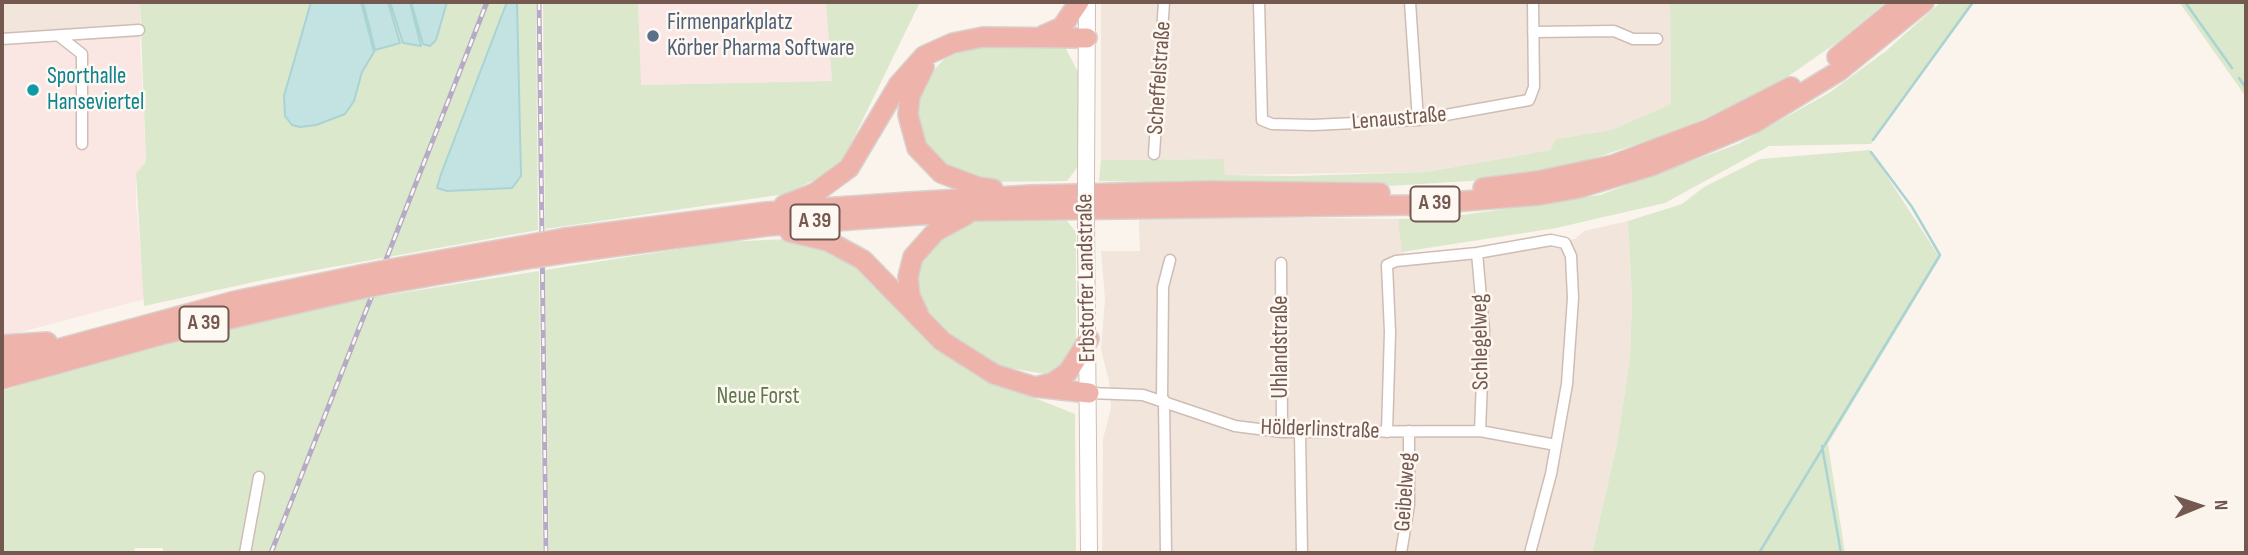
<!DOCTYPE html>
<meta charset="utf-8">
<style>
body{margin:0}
#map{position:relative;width:2248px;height:555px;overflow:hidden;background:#fbf4ed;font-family:"Sofia Sans Condensed",sans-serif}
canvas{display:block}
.frame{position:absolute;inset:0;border:4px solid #745951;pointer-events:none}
.north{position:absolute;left:2164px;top:471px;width:70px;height:70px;-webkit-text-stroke:5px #fef8f3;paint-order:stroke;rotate:88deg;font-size:19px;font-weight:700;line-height:28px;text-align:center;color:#745951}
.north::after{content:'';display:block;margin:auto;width:24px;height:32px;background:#745951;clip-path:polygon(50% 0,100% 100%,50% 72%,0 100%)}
</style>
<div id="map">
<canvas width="2248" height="555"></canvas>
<div class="frame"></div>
<div class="north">N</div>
</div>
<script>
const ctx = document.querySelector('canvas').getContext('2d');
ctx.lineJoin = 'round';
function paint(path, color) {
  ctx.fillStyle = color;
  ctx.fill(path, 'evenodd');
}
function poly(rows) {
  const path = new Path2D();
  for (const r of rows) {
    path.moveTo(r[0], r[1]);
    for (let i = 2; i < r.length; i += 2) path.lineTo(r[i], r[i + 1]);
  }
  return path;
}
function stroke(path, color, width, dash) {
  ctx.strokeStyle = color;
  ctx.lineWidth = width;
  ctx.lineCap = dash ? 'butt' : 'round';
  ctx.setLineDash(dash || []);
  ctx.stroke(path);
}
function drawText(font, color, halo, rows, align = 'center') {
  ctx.font = font + ' "Sofia Sans Condensed",sans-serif';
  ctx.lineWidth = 5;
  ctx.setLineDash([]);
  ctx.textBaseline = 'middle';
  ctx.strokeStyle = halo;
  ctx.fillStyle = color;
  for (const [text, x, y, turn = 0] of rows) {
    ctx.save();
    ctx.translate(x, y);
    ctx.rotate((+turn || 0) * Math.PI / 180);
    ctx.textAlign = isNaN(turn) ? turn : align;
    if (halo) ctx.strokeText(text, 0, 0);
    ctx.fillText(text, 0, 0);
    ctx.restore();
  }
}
const residential = poly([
 [2,2,140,2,140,38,2,44],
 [1101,2,1670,2,1671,104,1611,130,1556,139,1550,150,1426,172,1225,175,1224,159,1101,160],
 [1226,217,1398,219,1406,266,1469,259,1575,239,1584,231,1628,221,1632,298,1630,358,1617,444,1592,553,1102,553,1103,439,1111,408,1109,381,1101,350,1105,299,1101,251,1140,251,1139,219]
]);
const commercial = poly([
 [638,2,828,2,832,81,640,85],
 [140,38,146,162,136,173,136,204,145,299,2,337,2,44]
]);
const green = poly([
 [140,2,507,2,441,174,437,187,447,191,512,188,521,176,517,2,536,2,538,230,277,277,144,306,136,173,146,162],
 [543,2,638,2,641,85,832,81,826,2,920,2,844,158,825,175,785,194,545,229],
 [1670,2,1886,2,1839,41,1767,91,1672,133,1566,167,1503,179,1371,187,1099,181,1101,160,1224,159,1225,175,1294,176,1426,172,1550,150,1556,139,1611,130,1671,104],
 [1941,2,1975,2,1871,144,1769,146,1665,203,1556,228,1402,252,1398,219,1442,218,1600,195,1738,144,1829,93,1886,51],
 [2179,2,2246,2,2246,97],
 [1064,45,1079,74,1079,165,1067,181,981,182,945,167,924,144,915,116,922,84,944,59,970,47],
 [1870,150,1940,258,1828,444,1845,553,1592,553,1617,444,1630,358,1632,298,1628,221,1682,204,1704,187,1760,159],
 [984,219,1067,221,1076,232,1076,356,1051,375,1004,367,965,348,927,316,917,297,916,277,919,260,930,245,965,223],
 [788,239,806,241,859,266,918,330,979,376,1075,414,1076,553,549,553,545,270,724,242],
 [539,271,543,553,163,553,163,548,135,548,134,553,2,553,2,391,138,348,312,307]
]);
const water = poly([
 [311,2,361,2,374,52,362,72,354,101,345,114,316,125,300,127,292,125,285,116,284,96,311,2],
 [363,2,388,2,400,43,375,50,363,2],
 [390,2,410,2,421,46,403,43,390,2],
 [411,2,447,2,436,40,430,46,423,44,411,2],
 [507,2,517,2,521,176,512,188,447,191,437,188,441,174,507,2]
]);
const stream = poly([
 [2185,2,2232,68],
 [2239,78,2246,88],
 [1873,140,1973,2],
 [1822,446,1841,553],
 [1759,553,1940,255,1912,207,1871,152]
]);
const street = poly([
 [1259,2,1262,120,1272,124,1313,125,1418,120,1529,100,1534,87,1533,2],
 [1410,2,1418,120],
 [1533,32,1614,31,1633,39,1657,39],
 [59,36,82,54,82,144],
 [2,39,139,30],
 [1154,154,1164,2],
 [1477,253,1484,331,1480,431],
 [1281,263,1282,432],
 [1089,393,1143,395,1235,426,1282,432,1480,431,1556,445],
 [1162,399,1163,287,1170,260],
 [1164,400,1166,553],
 [1387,432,1390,332,1387,265,1396,261,1477,253,1551,240,1565,243,1571,256,1573,298,1567,384,1551,474,1530,553],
 [1300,434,1302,553],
 [245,553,259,477],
 [1401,553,1409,505,1409,431]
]);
const secondary = poly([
 [1086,179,1087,2],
 [1086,222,1089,553]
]);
const highway = poly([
 [1044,35,1062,27,1079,2],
 [1837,57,1904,2],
 [924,67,910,96,908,115,917,148,941,173,978,187,993,189],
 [1483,188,1538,181,1613,165,1709,129,1791,87],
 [784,205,815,193,849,168,899,84,924,56,953,43,983,37,1087,38],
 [790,232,828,241,863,260,942,341,994,374,1035,387,1089,393],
 [565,238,766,212,909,202,1031,195,1211,191,1380,193],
 [566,253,767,226,974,211,1415,205,1540,195,1579,188,1651,166,1754,123,1839,71,1924,2],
 [391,269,532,244],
 [385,284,533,258],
 [918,313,910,296,908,277,913,257,936,231,966,215],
 [2,345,47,342],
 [2,364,235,301,365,274],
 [2,379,164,334,360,289],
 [1039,386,1052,383,1068,372,1089,339]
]);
const rail = poly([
 [539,2,546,553],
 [271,553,487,2]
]);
const secondaryBridge = poly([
 [1086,179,1086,222]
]);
const highwayBridge = poly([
 [532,244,565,238],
 [533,258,566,253],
 [365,274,391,269],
 [360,289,385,284]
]);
const markers = [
 [653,36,7,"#5c6f8a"],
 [33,90,7,"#0f9aa8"]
];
const shields = [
 [1435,204,49],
 [815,222,49],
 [204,324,49]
];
const shieldNames = [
 ["A 39",1435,204],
 ["A 39",815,222],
 ["A 39",204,324]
];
const serviceNames = [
 ["Firmenparkplatz",667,23],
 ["Körber Pharma Software",667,49]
];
const cultureNames = [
 ["Sporthalle",47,77],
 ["Hanseviertel",47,103]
];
const streetNames = [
 ["Scheffelstraße",1160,78,-86],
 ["Lenaustraße",1399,119,-5],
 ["Erbstorfer Landstraße",1087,278,-91],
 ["Schlegelweg",1481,342,-91],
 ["Uhlandstraße",1281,347,-90],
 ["Hölderlinstraße",1320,430,2],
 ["Geibelweg",1406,492,-86]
];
const parkNames = [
 ["Neue Forst",758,397]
];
paint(residential, '#f2e5dc');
paint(commercial, '#fae6e2');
paint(green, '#dbe8cc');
paint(water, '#c3e3e3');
stroke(water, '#aad3d4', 2);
stroke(stream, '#aad3d4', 2.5);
stroke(street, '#cfbdb5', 13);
stroke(secondary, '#d1bdb3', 18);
stroke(highway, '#d8d1ce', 22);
stroke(street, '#fff', 10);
stroke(secondary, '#fff', 16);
stroke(highway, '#eeb4ab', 19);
stroke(rail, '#b5abc5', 5);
stroke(rail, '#fef8f3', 2.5, [8]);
stroke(secondaryBridge, '#d1bdb3', 18, []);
stroke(highwayBridge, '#d8d1ce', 22, []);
stroke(secondaryBridge, '#fff', 16);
stroke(highwayBridge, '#eeb4ab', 19);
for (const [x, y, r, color] of markers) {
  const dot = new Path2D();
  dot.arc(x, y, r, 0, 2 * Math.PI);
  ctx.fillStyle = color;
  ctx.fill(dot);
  stroke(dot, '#fef8f3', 2.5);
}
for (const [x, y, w] of shields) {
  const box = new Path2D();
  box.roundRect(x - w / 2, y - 17.5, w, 35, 5);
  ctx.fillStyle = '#fef8f3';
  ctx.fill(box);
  stroke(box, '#745951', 2);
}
drawText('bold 21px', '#745951', null, shieldNames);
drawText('23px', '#4e5e75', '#fef8f3', serviceNames, 'left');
drawText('23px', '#0d838f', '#fef8f3', cultureNames, 'left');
drawText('23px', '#745951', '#fef8f3', streetNames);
drawText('23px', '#5e784b', '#fef8f3', parkNames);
</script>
